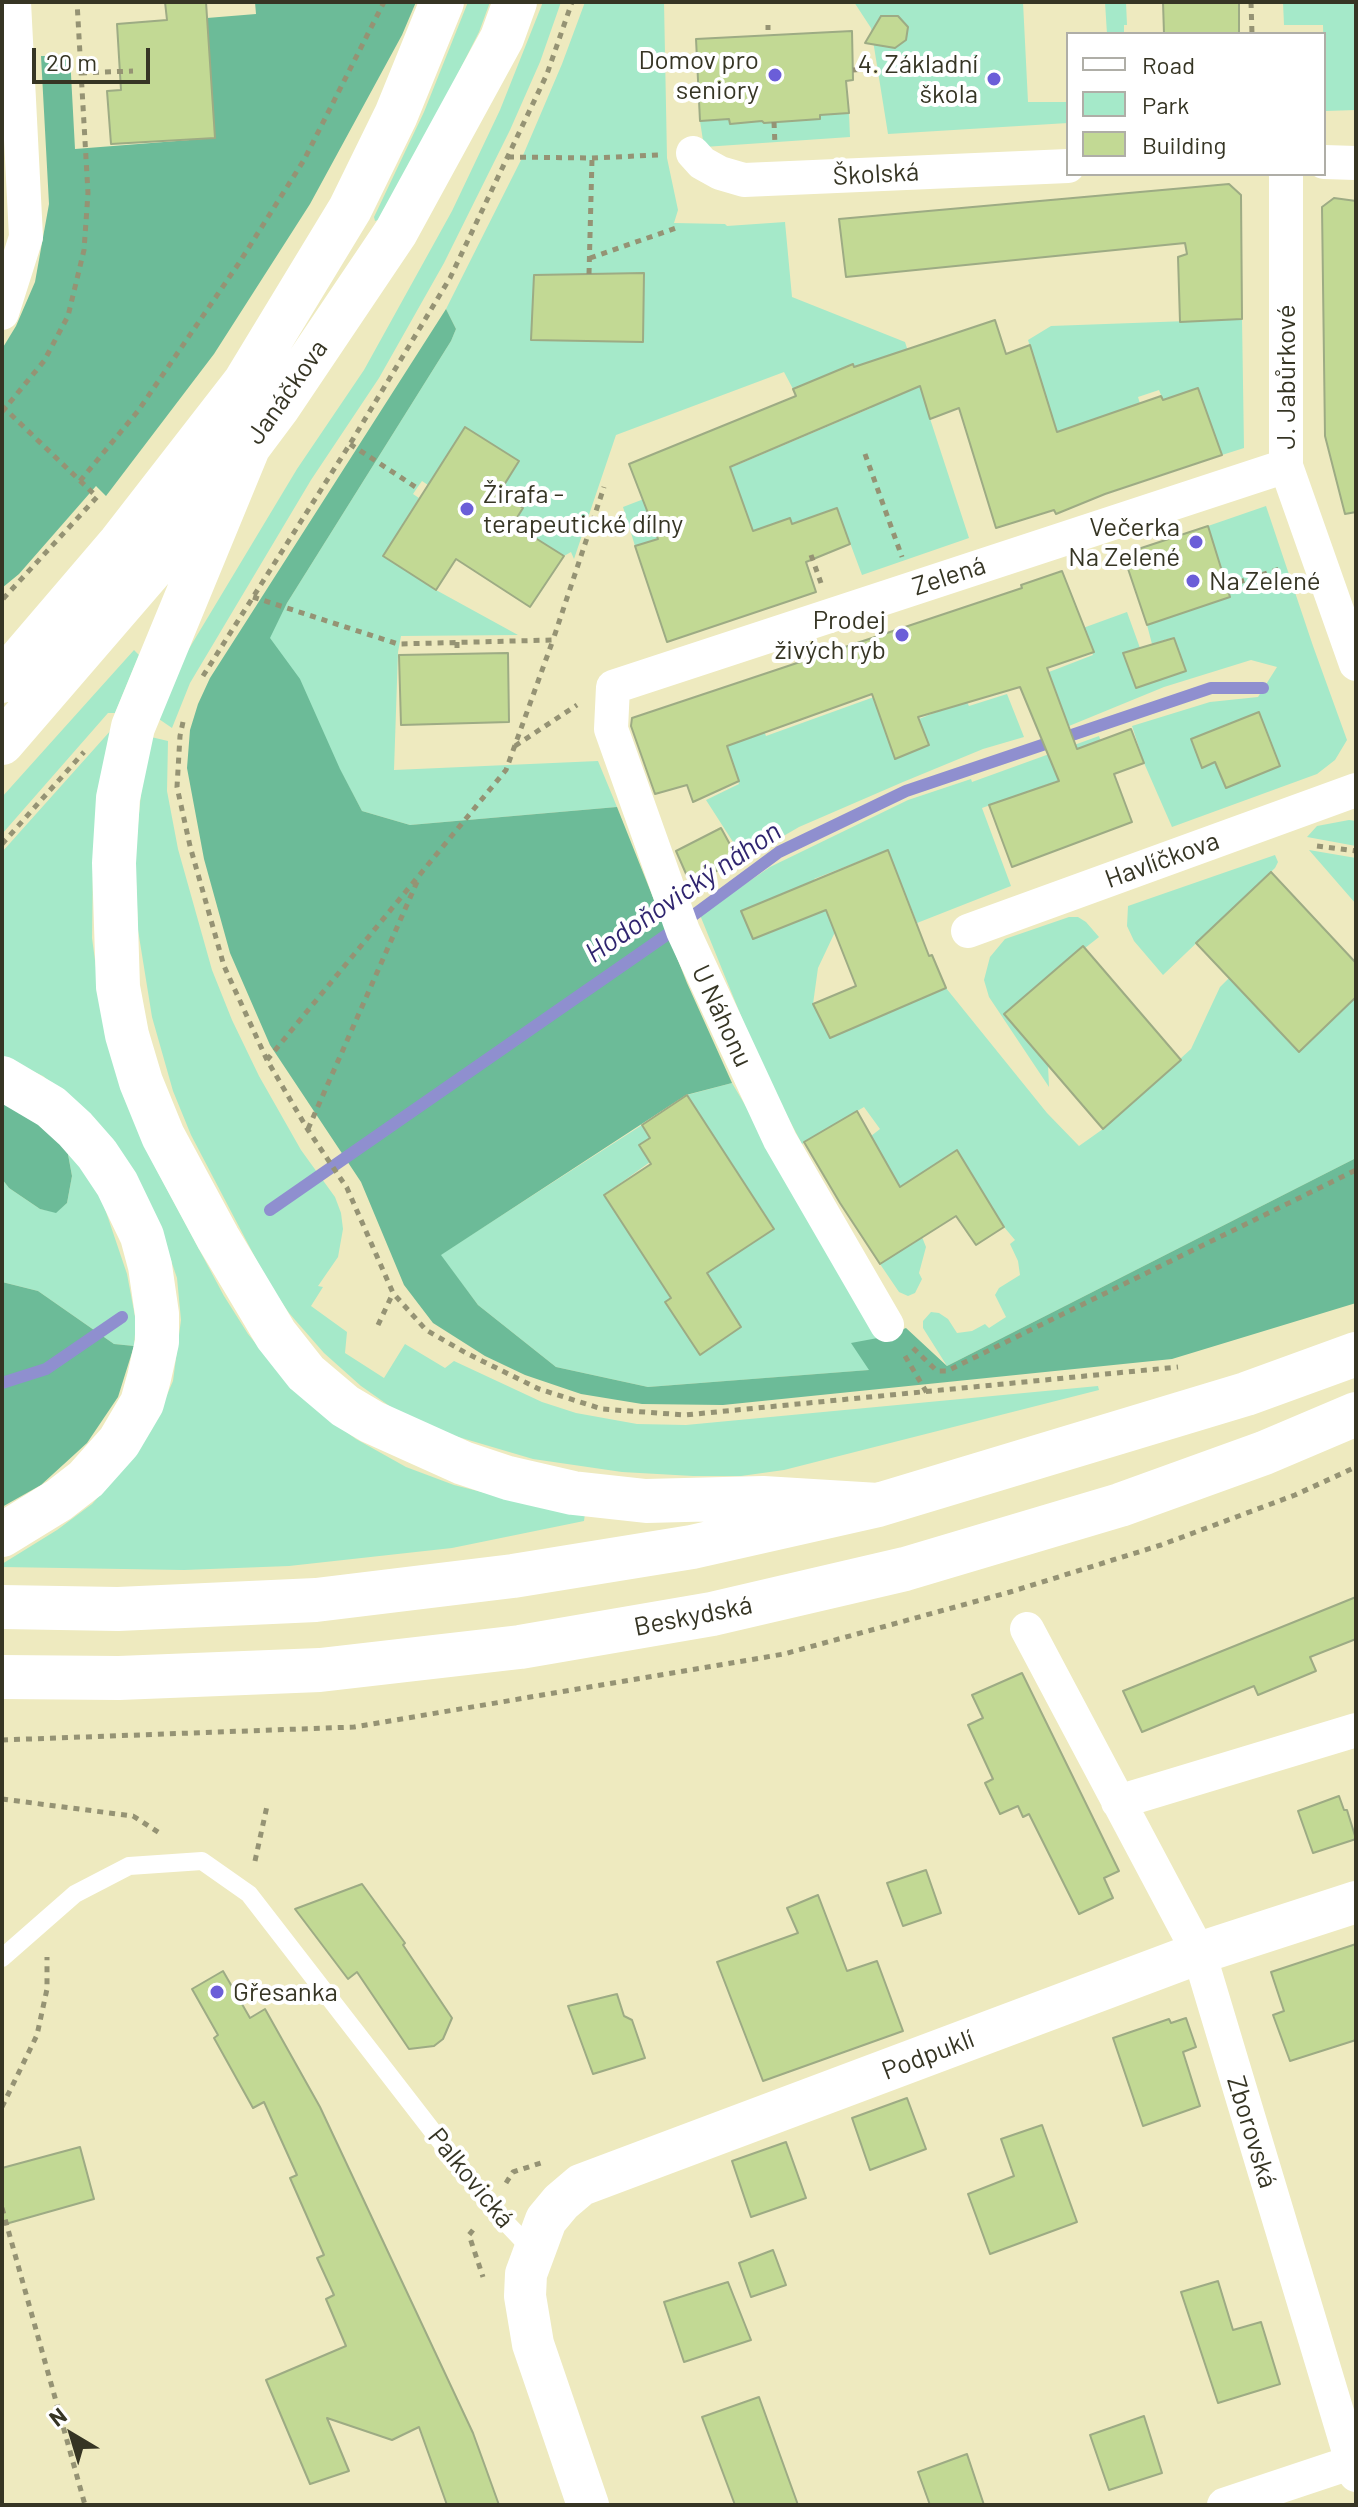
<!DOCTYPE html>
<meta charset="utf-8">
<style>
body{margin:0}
#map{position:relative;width:1358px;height:2507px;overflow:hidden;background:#eeeabf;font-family:Barlow,sans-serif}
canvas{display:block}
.frame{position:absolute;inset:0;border:4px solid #363524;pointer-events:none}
.legend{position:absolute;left:1066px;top:32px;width:260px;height:144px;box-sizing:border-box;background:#fff;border:2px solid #afaea7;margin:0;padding:10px 14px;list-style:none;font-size:24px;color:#363524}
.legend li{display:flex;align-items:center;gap:16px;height:40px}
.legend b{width:40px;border:2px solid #afaea7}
.north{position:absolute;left:32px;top:2395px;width:80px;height:80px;-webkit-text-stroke:6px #fff;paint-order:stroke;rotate:322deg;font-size:22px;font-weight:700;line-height:32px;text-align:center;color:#363524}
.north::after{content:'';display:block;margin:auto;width:28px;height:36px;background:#363524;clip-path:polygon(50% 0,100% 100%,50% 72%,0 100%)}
.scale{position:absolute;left:32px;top:48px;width:118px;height:36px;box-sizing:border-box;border:4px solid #363524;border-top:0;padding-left:10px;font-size:24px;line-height:28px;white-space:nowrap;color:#363524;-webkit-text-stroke:6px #fff;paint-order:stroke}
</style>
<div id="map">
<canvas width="1358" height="2507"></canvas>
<div class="frame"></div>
<ul class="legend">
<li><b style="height:10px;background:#fff"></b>Road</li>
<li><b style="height:22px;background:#a5e9c9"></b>Park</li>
<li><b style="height:22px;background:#c2d994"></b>Building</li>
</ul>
<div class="north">N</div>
<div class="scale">20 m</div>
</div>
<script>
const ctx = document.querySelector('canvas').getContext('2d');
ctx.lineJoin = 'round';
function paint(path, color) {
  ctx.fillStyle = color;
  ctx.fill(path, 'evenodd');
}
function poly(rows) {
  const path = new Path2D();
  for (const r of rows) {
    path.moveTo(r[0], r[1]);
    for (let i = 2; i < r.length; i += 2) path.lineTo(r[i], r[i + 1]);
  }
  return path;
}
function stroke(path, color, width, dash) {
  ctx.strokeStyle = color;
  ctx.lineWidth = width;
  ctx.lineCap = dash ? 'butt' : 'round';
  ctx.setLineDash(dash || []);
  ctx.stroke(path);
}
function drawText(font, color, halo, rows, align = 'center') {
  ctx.font = font + ' Barlow,sans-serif';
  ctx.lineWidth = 8;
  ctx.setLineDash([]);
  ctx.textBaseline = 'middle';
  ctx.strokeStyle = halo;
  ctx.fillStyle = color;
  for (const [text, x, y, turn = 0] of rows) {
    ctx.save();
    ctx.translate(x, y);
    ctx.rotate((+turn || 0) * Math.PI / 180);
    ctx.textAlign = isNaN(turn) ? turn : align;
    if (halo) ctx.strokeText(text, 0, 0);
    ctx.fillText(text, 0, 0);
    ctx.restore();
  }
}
const green = poly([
 [468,2,490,2,479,32,435,119,378,220,375,221,374,217,424,112],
 [543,2,561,2,540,62,510,130,444,263,379,378,311,480,190,683,172,728,156,717,169,682,297,469,364,370,452,211,500,110],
 [585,2,664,2,667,158,678,210,674,223,725,224,727,226,785,222,792,297,905,342,969,538,862,575,837,508,815,516,823,539,752,532,730,468,871,408,853,364,793,389,784,372,616,435,574,559,571,552,564,556,513,524,523,508,499,493,519,461,465,428,428,485,422,481,417,488,413,494,419,498,383,556,436,590,518,635,401,636,398,652,394,770,598,761,617,807,410,825,362,811,269,638,287,603,451,341,456,329,446,309,521,160,562,64],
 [854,2,1023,2,1028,102,1068,102,1068,123,888,134,871,28],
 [1105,2,1126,2,1127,25,1124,25,1124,34,1107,34],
 [1283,2,1356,2,1356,110,1325,111,1323,25,1284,25],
 [849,113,850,137,704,147,700,121],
 [1242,319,1244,448,1222,455,1197,388,1163,400,1159,390,1138,397,1141,407,1064,454,1028,340,1051,326],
 [675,487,689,528,635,546,623,507],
 [1266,506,1313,646,1347,740,1335,760,1317,774,1172,827,1144,763,1132,726,1210,702,1258,697,1277,667,1251,660,1164,687,1069,726,1049,672,1093,655,1083,628,1127,612,1140,648,1124,654,1136,688,1185,670,1174,637,1152,644,1147,625,1230,597,1208,526],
 [134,650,139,655,115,713,108,713,2,834,2,797],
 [1007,694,1024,737,983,749,903,782,799,827,744,859,706,800,739,784,720,730,758,715,766,736,874,697,919,719,966,700,969,706],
 [112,729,93,857,92,938,105,1035,154,1165,224,1296,248,1334,283,1377,317,1410,356,1439,406,1467,454,1485,509,1499,585,1513,584,1521,452,1548,289,1566,184,1570,2,1567,2,1564,57,1530,92,1504,124,1468,152,1429,173,1381,181,1320,177,1278,162,1234,94,1118,43,1076,2,1057,2,852],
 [1099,736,1118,786,1057,781,982,808,1011,886,917,923,888,850,814,879,835,932,818,968,813,1004,830,1038,946,988,1047,1113,1079,1146,1103,1129,1191,1049,1220,987,1229,978,1299,1052,1356,997,1356,1158,947,1366,923,1328,923,1321,931,1312,939,1313,948,1319,957,1333,972,1331,985,1324,989,1328,1006,1317,995,1295,999,1288,1020,1275,1018,1261,1010,1244,1015,1240,1004,1227,900,1187,871,1136,880,1129,864,1107,802,1144,763,1070,700,915,770,867,908,800,971,779,972,782],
 [151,737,168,741,167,791,178,849,212,970,232,1020,259,1076,301,1150,335,1197,341,1213,343,1229,338,1257,318,1286,323,1287,311,1306,347,1332,345,1353,384,1378,405,1344,445,1368,454,1361,542,1402,576,1413,637,1424,686,1425,1098,1386,1099,1390,784,1470,741,1476,693,1476,622,1472,533,1459,438,1431,398,1412,361,1386,324,1353,289,1313,268,1282,191,1135,173,1091,152,1017,138,930,135,856,144,762],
 [1349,820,1356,821,1356,846,1307,837,1317,826],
 [1309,850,1356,858,1356,904],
 [1275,855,1278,862,1275,868,1163,975,1134,941,1127,926,1128,906],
 [1069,917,1078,917,1086,922,1099,937,1085,948,1083,947,1048,1065,1049,1087,989,997,984,980,990,957,1005,939],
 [732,1083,883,1337,870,1370,648,1387,556,1367,478,1305,440,1255,642,1125,650,1138,639,1146,650,1162,604,1195,644,1256,727,1259,774,1228,687,1095],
 [67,1149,100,1194,127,1274,136,1322,134,1346,114,1344,38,1291,2,1282,2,1179,9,1188,40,1209,56,1212,67,1203,72,1176],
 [922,1237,926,1247,919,1273,922,1279,915,1293,908,1296,899,1292,880,1264]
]);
const forest = poly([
 [255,2,416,2,402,35,310,204,214,354,106,496,96,486,19,574,2,588,2,349,16,326,35,282,49,204,41,56,70,56,75,149,215,138,207,18,256,14],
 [446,309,456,329,451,341,287,603,270,638,300,679,340,769,362,811,410,825,617,807,687,983,732,1083,686,1095,441,1255,478,1305,556,1367,648,1387,869,1370,851,1343,883,1337,906,1328,947,1366,1356,1158,1356,1303,1172,1359,723,1405,642,1404,581,1394,525,1375,485,1356,433,1323,404,1285,361,1182,270,1045,230,953,204,859,187,768,190,730,198,704,210,678],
 [2,1102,28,1116,67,1149,72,1176,67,1203,56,1213,40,1209,9,1188,2,1179],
 [2,1282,38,1291,114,1344,134,1346,118,1397,87,1443,41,1485,2,1507]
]);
const stream = poly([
 [270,1210,668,934,779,852,906,791,1211,688,1263,688],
 [2,1383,46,1369,122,1317]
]);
const building = poly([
 [165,2,206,2,215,138,111,144,107,91,121,90,117,24,167,20,165,2],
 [1163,2,1239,2,1239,34,1164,34,1163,2],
 [881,16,898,16,908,27,906,40,895,48,865,43,881,16],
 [852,31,853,80,846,81,849,113,820,115,820,119,764,123,762,121,730,124,729,119,700,121,696,39,852,31],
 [1229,184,1241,195,1242,319,1180,322,1178,257,1187,254,1185,243,846,277,839,219,1229,184],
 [1334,198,1356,201,1356,512,1345,514,1325,436,1322,207,1334,198],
 [644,273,643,342,531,340,534,275,644,273],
 [995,320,1006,354,1030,345,1057,432,1161,396,1163,400,1198,388,1222,455,1105,494,1056,514,1054,510,996,528,959,408,930,419,920,386,730,467,753,531,790,518,792,524,837,508,850,544,806,562,816,592,667,642,635,546,658,539,629,464,796,396,793,389,853,364,854,367,995,320],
 [465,427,519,461,499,493,523,508,513,524,564,556,530,607,456,559,436,590,383,556,465,427],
 [1208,526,1230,597,1147,625,1123,554,1208,526],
 [1062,571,1094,652,1047,668,1077,749,1131,729,1144,763,1114,774,1132,822,1012,867,989,805,1059,781,1020,687,918,717,929,745,895,759,872,694,727,746,739,781,693,802,687,785,655,794,631,726,632,718,1022,588,1021,585,1062,571],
 [1174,638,1186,671,1136,688,1123,653,1174,638],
 [508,653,509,722,401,725,399,655,508,653],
 [1259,712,1280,766,1226,788,1215,762,1202,768,1191,739,1259,712],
 [721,828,738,859,691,885,676,851,721,828],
 [888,850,929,956,932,955,946,988,830,1038,813,1004,856,986,826,910,753,939,741,911,888,850],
 [1271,872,1356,963,1356,997,1299,1052,1196,943,1271,872],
 [1083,946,1181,1060,1103,1129,1004,1014,1083,946],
 [687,1095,774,1229,707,1273,741,1327,700,1355,665,1302,671,1298,604,1195,651,1164,639,1145,650,1138,642,1125,687,1095],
 [857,1111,900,1187,957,1150,1004,1227,976,1245,956,1216,880,1264,840,1203,804,1142,857,1111],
 [1356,1597,1356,1639,1310,1657,1316,1671,1258,1695,1254,1686,1142,1732,1123,1691,1356,1597],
 [1022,1673,1119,1871,1104,1878,1113,1898,1079,1914,1029,1814,1023,1817,1018,1806,1000,1814,985,1783,993,1779,968,1725,983,1718,972,1695,1022,1673],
 [1339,1796,1344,1810,1347,1810,1356,1839,1313,1853,1298,1811,1339,1796],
 [926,1870,941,1913,903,1926,887,1883,926,1870],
 [362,1884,405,1943,403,1945,452,2018,443,2039,434,2046,409,2049,357,1972,348,1979,295,1909,362,1884],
 [818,1895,847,1971,877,1961,903,2031,763,2081,717,1962,798,1933,787,1908,818,1895],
 [1356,1944,1356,2040,1290,2061,1273,2015,1284,2011,1271,1972,1356,1944],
 [223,1971,250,2018,265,2009,320,2107,473,2433,499,2505,447,2505,419,2427,392,2440,327,2418,349,2471,310,2484,266,2380,346,2346,326,2299,334,2295,317,2258,324,2255,290,2178,297,2175,264,2102,253,2108,214,2038,218,2035,192,1989,223,1971],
 [617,1994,624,2016,632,2020,645,2058,593,2074,568,2006,617,1994],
 [1186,2018,1196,2047,1183,2052,1200,2106,1143,2126,1113,2038,1169,2019,1171,2023,1186,2018],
 [907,2098,926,2149,870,2170,852,2118,907,2098],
 [1042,2125,1077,2222,990,2254,968,2194,1014,2176,1001,2139,1042,2125],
 [786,2142,806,2198,751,2217,732,2161,786,2142],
 [80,2147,94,2199,2,2225,2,2168,80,2147],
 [773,2250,786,2285,751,2297,739,2263,773,2250],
 [1218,2281,1233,2330,1261,2322,1280,2384,1218,2403,1181,2292,1218,2281],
 [728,2282,751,2340,684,2362,664,2302,728,2282],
 [759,2397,798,2505,735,2505,702,2417,759,2397],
 [1144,2416,1162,2473,1109,2490,1090,2435,1144,2416],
 [967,2454,984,2505,930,2505,918,2472,967,2454]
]);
const path = poly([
 [1251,2,1252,34],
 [768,25,768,30],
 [853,70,869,69],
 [81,73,133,71],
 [774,122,775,145],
 [508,157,592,158,659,155],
 [590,258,679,227],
 [589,274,592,159],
 [2,406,97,497,2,600],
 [2,412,44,361,68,316,84,250,88,193,77,2],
 [350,444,417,488],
 [865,454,902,557],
 [80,481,138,411,239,263,304,160,384,2],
 [811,555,821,583],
 [1227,586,1283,568],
 [253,597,398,644,553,640,604,487],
 [457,642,457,651],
 [203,676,350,444,450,278,547,74,572,2],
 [183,722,180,736,177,787,190,846,224,966,267,1060,308,1130,347,1188,393,1293,426,1330,466,1353,539,1389,602,1409,685,1415,1178,1367],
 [515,746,577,705],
 [2,844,84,752],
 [1317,846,1356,851],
 [267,1060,506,770,553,640],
 [308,1129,417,882],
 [378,1325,393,1293],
 [913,1348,937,1371,947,1371,1356,1170],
 [905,1356,927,1393],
 [2,1740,354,1727,784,1654,1010,1592,1161,1545,1295,1495,1356,1467],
 [2,1799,133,1816,161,1834],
 [255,1861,267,1806],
 [2,2107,37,2035,47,1989,47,1957],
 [506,2183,513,2172,541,2163],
 [2,2208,85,2505],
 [473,2230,469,2235,483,2277]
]);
const service = poly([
 [2,1958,75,1894,129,1866,202,1861,249,1894,492,2208,534,2252]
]);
const minor = poly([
 [693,153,702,163,720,173,744,180,1068,166],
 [1324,162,1356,163],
 [1286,174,1286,466,1356,664],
 [2,313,26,237,14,2],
 [968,931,1356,790],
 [887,1325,780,1140,683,931,611,729,613,687,1286,466],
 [1027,1629,1199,1953,1356,2475],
 [1118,1802,1356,1730],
 [1224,2505,1356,2461]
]);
const tertiary = poly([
 [588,2505,533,2344,525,2296,526,2274,546,2220,561,2202,581,2185,1199,1953,1356,1902]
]);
const primary = poly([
 [248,448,133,727,118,798,114,863,118,987,127,1035,141,1082,163,1136,218,1238,276,1335,306,1373,345,1406,372,1422,463,1463,508,1478,573,1493,646,1501,763,1498,878,1505],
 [2,681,120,543,245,382,350,209,396,115,442,2],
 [2,743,152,569,217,489,279,406,396,232,502,38,515,2],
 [2,1078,51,1107,75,1129,97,1154,117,1184,142,1236,150,1266,157,1314,157,1342,149,1378,142,1403,119,1442,86,1479,59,1500,2,1535],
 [2,1607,118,1609,316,1600,513,1576,692,1547,878,1505,1246,1394,1356,1354],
 [2,1677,119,1678,320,1670,520,1647,712,1614,905,1569,1120,1505,1264,1453,1356,1414]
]);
const markers = [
 [775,75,8,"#6b5ed8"],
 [994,79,8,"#6b5ed8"],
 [467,509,8,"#6b5ed8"],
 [1196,542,8,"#6b5ed8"],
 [1193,581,8,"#6b5ed8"],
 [902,635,8,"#6b5ed8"],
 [217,1992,8,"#6b5ed8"]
];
const poiNames = [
 ["Domov pro",759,60],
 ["seniory",759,90],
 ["4. Základní",978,64],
 ["škola",978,94],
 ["Žirafa -",483,494,"left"],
 ["terapeutické dílny",483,524,"left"],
 ["Večerka",1180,527],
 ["Na Zelené",1180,557],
 ["Na Zelené",1209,581,"left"],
 ["Prodej",886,620],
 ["živých ryb",886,650],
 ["Gřesanka",233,1992,"left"]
];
const streetNames = [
 ["Školská",876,174,-3],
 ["J. Jabůrkové",1286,377,-90],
 ["Janáčkova",287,392,-55],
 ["Zelená",949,576,-18],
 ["Havlíčkova",1162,860,-20],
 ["U Náhonu",722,1016,65],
 ["Beskydská",693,1616,-11],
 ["Podpuklí",928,2055,-21],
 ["Zborovská",1252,2132,73],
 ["Palkovická",471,2178,51]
];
const waterNames = [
 ["Hodoňovický náhon",683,892,-34]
];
paint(green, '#a5e9c9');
paint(forest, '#6cbb98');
stroke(stream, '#8f8fcf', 12);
paint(building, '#c2d994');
stroke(building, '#9dab84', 2);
stroke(path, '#959374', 5, [6, 6]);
stroke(service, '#fff', 18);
stroke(minor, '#fff', 34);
stroke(tertiary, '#fff', 42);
stroke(primary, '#fff', 44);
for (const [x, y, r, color] of markers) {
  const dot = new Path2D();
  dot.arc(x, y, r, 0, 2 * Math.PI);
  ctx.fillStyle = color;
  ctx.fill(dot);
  stroke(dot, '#fff', 3);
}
drawText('26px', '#363524', '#fff', poiNames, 'right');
drawText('26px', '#363524', '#fff', streetNames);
drawText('italic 28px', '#2f246f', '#fff', waterNames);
</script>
